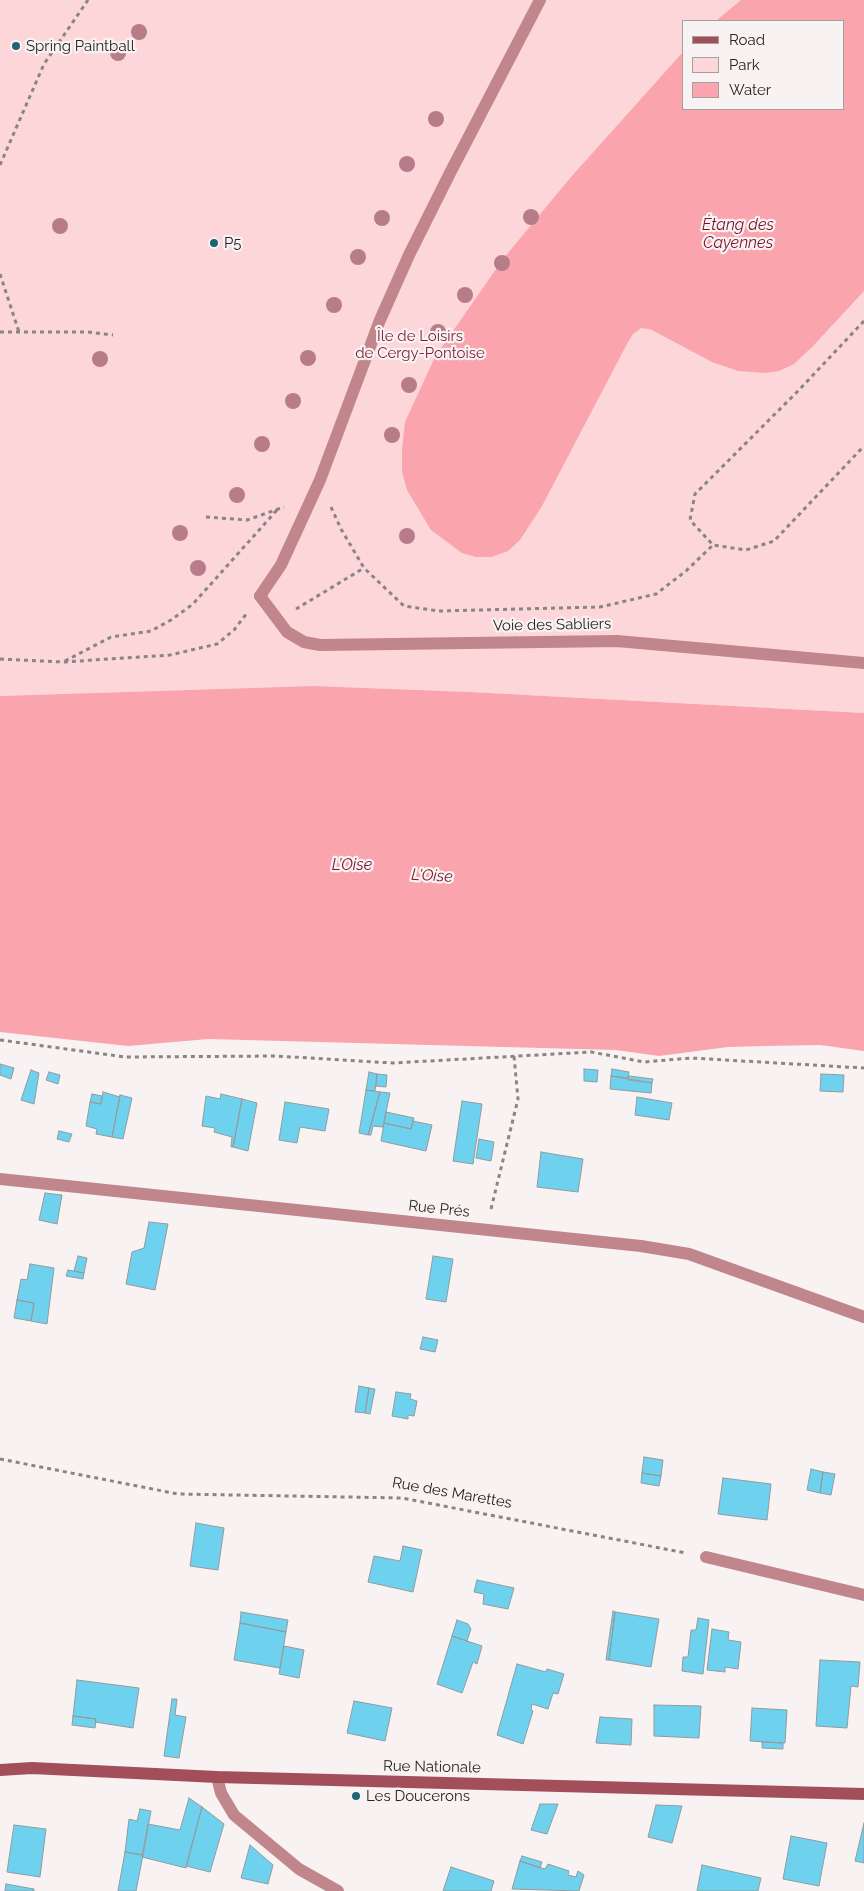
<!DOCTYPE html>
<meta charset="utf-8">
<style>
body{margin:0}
#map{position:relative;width:864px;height:1891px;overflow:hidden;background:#f9f2f2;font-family:Raleway,sans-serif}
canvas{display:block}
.legend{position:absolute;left:682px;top:20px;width:162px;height:90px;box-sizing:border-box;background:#f9f2f2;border:1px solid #a5a0a0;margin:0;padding:6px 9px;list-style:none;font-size:15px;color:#272525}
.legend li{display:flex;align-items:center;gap:10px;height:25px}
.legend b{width:25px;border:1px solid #a5a0a0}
</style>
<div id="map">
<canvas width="864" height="1891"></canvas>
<ul class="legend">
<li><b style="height:6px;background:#a24f5b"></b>Road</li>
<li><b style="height:14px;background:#fcd6d9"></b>Park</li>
<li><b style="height:14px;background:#faa4ad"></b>Water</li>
</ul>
</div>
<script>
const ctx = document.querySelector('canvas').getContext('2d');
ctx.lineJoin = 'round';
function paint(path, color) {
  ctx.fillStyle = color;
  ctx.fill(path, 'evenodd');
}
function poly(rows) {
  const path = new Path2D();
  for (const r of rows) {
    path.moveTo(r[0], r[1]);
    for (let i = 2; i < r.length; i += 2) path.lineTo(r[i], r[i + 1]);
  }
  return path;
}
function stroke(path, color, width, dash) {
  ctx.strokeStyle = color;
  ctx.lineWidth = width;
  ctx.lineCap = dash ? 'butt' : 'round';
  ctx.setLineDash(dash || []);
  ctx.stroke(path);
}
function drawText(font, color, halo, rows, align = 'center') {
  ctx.font = font + ' Raleway,sans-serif';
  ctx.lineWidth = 4.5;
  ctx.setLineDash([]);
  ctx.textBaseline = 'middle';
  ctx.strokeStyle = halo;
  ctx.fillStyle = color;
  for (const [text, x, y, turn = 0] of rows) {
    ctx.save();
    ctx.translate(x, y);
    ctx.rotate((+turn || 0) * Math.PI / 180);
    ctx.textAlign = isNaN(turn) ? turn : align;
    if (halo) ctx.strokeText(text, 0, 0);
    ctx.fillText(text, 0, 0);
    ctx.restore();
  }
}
const green = poly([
 [0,0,864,0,864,713,470,692,313,686,0,696],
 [683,21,843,21,843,109,683,109]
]);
const water = poly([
 [741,0,864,0,864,291,813,346,794,364,779,371,765,373,738,371,712,362,650,329,641,328,633,334,628,342,542,506,520,540,508,551,491,557,476,557,462,553,431,530,407,490,402,472,402,450,405,422,435,357,503,259,571,177,683,52,683,109,843,109,843,21,716,21],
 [313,686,470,692,864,713,864,1051,820,1045,764,1046,728,1047,659,1056,616,1050,208,1039,128,1046,0,1032,0,696]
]);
const building = poly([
 [0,1064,14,1068,11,1079,0,1075,0,1064],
 [584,1069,598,1070,597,1082,584,1081,584,1069],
 [612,1069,629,1072,628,1078,611,1076,612,1069],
 [31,1070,39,1073,34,1104,21,1100,31,1070],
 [49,1072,60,1075,58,1084,46,1080,49,1072],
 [369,1072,377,1074,375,1091,366,1090,369,1072],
 [377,1074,387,1075,386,1087,376,1086,377,1074],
 [821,1074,844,1075,843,1092,820,1091,821,1074],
 [611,1076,652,1083,651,1093,610,1089,611,1076],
 [629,1076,653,1079,652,1083,628,1080,629,1076],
 [366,1090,380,1092,368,1135,359,1133,366,1090],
 [103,1092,120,1097,112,1137,96,1134,97,1129,86,1126,90,1102,101,1104,103,1092],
 [380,1092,390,1093,383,1127,373,1126,371,1135,368,1135,380,1092],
 [92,1094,102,1096,101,1104,90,1102,92,1094],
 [221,1094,242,1099,233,1147,231,1147,232,1137,214,1132,215,1128,202,1126,206,1096,220,1099,221,1094],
 [120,1095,132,1098,123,1139,112,1137,120,1095],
 [637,1097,672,1103,669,1120,635,1115,637,1097],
 [242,1099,257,1103,248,1151,233,1147,242,1099],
 [462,1101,482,1104,473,1164,453,1161,462,1101],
 [285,1102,329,1109,325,1131,300,1127,297,1143,279,1140,285,1102],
 [386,1112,414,1118,411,1129,384,1123,386,1112],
 [413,1121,432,1125,426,1151,381,1141,384,1123,411,1129,413,1121],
 [59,1131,72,1134,69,1142,57,1139,59,1131],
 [479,1139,494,1142,491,1161,476,1158,479,1139],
 [541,1152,583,1159,578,1192,537,1187,541,1152],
 [45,1193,62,1195,57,1224,39,1220,45,1193],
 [149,1222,168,1224,155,1290,126,1284,132,1252,144,1248,149,1222],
 [78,1256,87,1258,84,1273,74,1271,78,1256],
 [433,1256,453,1259,446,1302,426,1299,433,1256],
 [30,1264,54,1268,47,1324,31,1321,34,1303,17,1300,21,1279,27,1280,30,1264],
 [68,1270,84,1273,83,1279,66,1276,68,1270],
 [17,1300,34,1303,31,1321,14,1318,17,1300],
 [423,1337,438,1340,435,1352,420,1349,423,1337],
 [359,1386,369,1388,365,1413,355,1412,359,1386],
 [369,1388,375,1389,370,1414,365,1413,369,1388],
 [396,1392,411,1394,410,1399,417,1401,414,1416,408,1415,408,1419,392,1416,396,1392],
 [644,1457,663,1460,661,1476,642,1473,644,1457],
 [811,1469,823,1472,820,1493,807,1490,811,1469],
 [823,1472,835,1474,831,1495,820,1493,823,1472],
 [642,1473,661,1476,659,1486,641,1483,642,1473],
 [723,1478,771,1484,767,1520,718,1514,723,1478],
 [196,1523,224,1528,218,1570,190,1566,196,1523],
 [403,1546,422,1550,413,1592,368,1582,374,1556,400,1561,403,1546],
 [477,1580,514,1588,508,1609,483,1604,484,1594,474,1592,477,1580],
 [613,1611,615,1612,609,1660,606,1660,613,1611],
 [241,1612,288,1620,286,1632,240,1623,241,1612],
 [615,1612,659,1619,651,1667,609,1660,615,1612],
 [698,1618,709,1620,703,1674,682,1671,683,1657,688,1657,691,1630,696,1630,698,1618],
 [457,1620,468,1624,471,1629,467,1641,452,1636,457,1620],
 [240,1623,286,1632,280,1668,234,1660,240,1623],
 [712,1629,729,1632,728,1640,741,1642,738,1669,725,1667,725,1672,707,1670,712,1629],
 [452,1636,482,1646,477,1664,473,1662,462,1693,437,1684,452,1636],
 [284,1646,304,1650,299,1678,279,1674,284,1646],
 [820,1660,860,1662,858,1687,851,1686,847,1728,816,1726,820,1660],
 [517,1664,546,1672,547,1669,564,1674,558,1694,553,1693,548,1709,532,1704,531,1709,533,1711,523,1744,497,1735,517,1664],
 [77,1680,139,1688,133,1728,95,1722,96,1719,73,1716,77,1680],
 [172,1699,177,1699,175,1715,186,1717,179,1758,164,1756,172,1699],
 [354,1701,392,1708,385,1741,347,1733,354,1701],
 [654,1705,701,1706,699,1738,654,1736,654,1705],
 [752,1708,787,1710,785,1743,750,1741,752,1708],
 [73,1716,96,1719,95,1728,72,1725,73,1716],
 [600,1717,632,1719,631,1745,596,1743,600,1717],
 [762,1742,783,1743,783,1749,762,1748,762,1742],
 [189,1798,202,1807,186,1868,142,1857,148,1824,180,1830,189,1798],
 [540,1804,558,1804,547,1834,531,1830,540,1804],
 [656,1805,682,1806,672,1843,648,1837,656,1805],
 [202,1807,224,1824,210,1872,186,1866,202,1807],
 [140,1809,151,1811,143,1855,125,1852,129,1819,137,1821,140,1809],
 [864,1823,864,1863,855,1861,864,1823],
 [14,1825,46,1829,40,1877,7,1872,14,1825],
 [791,1836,827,1843,819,1886,783,1879,791,1836],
 [250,1845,273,1865,268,1884,241,1878,250,1845],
 [125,1852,143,1855,136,1891,118,1891,125,1852],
 [522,1856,542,1862,540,1868,520,1861,522,1856],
 [520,1861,545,1869,548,1864,569,1871,568,1875,576,1877,578,1871,584,1875,579,1891,512,1889,520,1861],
 [702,1865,761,1878,758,1891,697,1891,702,1865],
 [451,1867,494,1881,491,1891,443,1891,451,1867],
 [6,1884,34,1889,34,1891,5,1891,6,1884]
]);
const path = poly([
 [0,165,44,64,88,0],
 [0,274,19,332],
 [864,321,798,391,695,494,690,520,713,545,746,550,774,541,864,446],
 [0,332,88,332,113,335],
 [331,507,341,529,364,568,404,606,439,611,600,607,656,594,686,571,713,545],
 [206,517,247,520,284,507],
 [296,609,364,568],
 [0,659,63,662,170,655,217,644,234,630,247,613],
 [65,661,111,637,151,631,171,620,193,604,277,510],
 [0,1040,125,1057,276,1056,393,1063,591,1052,644,1062,691,1058,864,1068],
 [491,1209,518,1099,514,1056],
 [0,1459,178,1494,402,1498,686,1553]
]);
const lane = poly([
 [260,596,287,632,304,642,320,645,617,641,864,663]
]);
const street = poly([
 [260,596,281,565,320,480,380,320,409,255,450,173,540,0],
 [0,1179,641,1246,689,1254,864,1317],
 [706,1557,864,1595],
 [217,1777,221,1793,234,1815,299,1869,338,1891]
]);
const secondary = poly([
 [0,1770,32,1768,217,1777,864,1794]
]);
const trees = [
 [139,32],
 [118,53],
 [436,119],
 [407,164],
 [531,217],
 [382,218],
 [60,226],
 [358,257],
 [502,263],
 [465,295],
 [334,305],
 [438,332],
 [308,358],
 [100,359],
 [409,385],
 [293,401],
 [392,435],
 [262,444],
 [237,495],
 [180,533],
 [407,536],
 [198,568]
];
const markers = [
 [16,46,5,"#1f6375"],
 [214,243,5,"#1f6375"],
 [356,1796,5,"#1f6375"]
];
const poiNames = [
 ["Spring Paintball",26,46],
 ["P5",224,243],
 ["Les Doucerons",366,1796]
];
const parkNames = [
 ["Île de Loisirs",420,336],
 ["de Cergy-Pontoise",420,353]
];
const streetNames = [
 ["Voie des Sabliers",552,625,-1],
 ["Rue Prés",439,1209,6],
 ["Rue des Marettes",452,1493,10],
 ["Rue Nationale",432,1767,1]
];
const waterNames = [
 ["Étang des",738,225],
 ["Cayennes",738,243],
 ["L’Oise",352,865],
 ["L'Oise",432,876,3]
];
paint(green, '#fcd6d9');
paint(water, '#faa4ad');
paint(building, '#6ed2ef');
stroke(building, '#949a9c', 1);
stroke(path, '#898585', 3, [4, 4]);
stroke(lane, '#c1868c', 12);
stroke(street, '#c1868c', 12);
stroke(secondary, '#a24f5b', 12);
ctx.fillStyle = '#b67d89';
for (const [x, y] of trees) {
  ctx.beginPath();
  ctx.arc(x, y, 8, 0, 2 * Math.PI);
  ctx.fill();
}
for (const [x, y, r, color] of markers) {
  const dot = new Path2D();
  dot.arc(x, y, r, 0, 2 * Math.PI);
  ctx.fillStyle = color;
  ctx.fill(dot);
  stroke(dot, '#f9f2f2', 2);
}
drawText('15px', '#272525', '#f9f2f2', poiNames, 'left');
drawText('15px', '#7f1d33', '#f9f2f2', parkNames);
drawText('15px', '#272525', '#f9f2f2', streetNames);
drawText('italic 16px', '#77142d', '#f9f2f2', waterNames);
</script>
